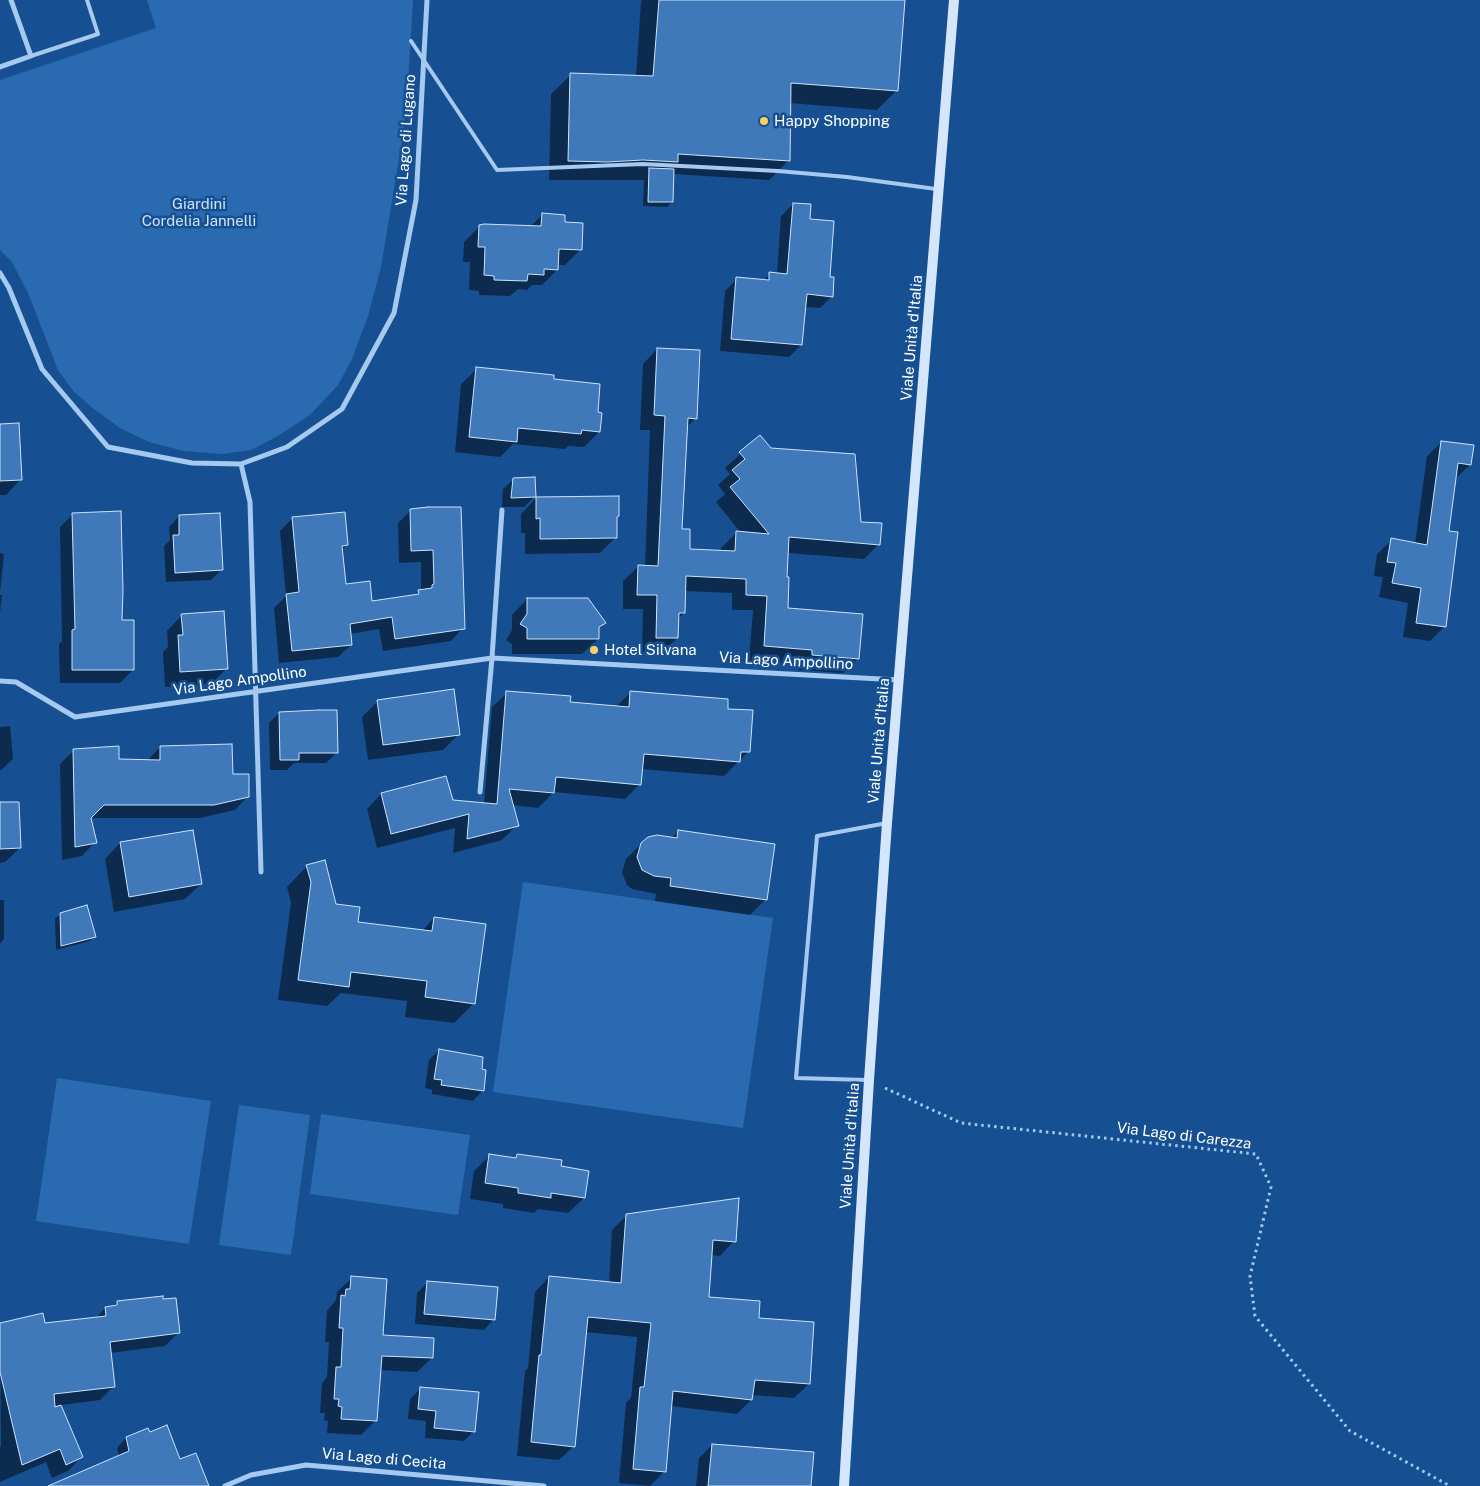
<!DOCTYPE html>
<meta charset="utf-8">
<style>
body{margin:0}
canvas{display:block;background:#175092}
</style>
<canvas width="1480" height="1486"></canvas>
<script>
const ctx = document.querySelector('canvas').getContext('2d');
ctx.lineJoin = 'round';
function paint(path, color) {
  ctx.fillStyle = color;
  ctx.fill(path, 'evenodd');
}
function poly(rows) {
  const path = new Path2D();
  for (const r of rows) {
    path.moveTo(r[0], r[1]);
    for (let i = 2; i < r.length; i += 2) path.lineTo(r[i], r[i + 1]);
  }
  return path;
}
function stroke(path, color, width, dash) {
  ctx.strokeStyle = color;
  ctx.lineWidth = width;
  ctx.lineCap = dash ? 'butt' : 'round';
  ctx.setLineDash(dash || []);
  ctx.stroke(path);
}
function drawText(font, color, halo, rows, align = 'center') {
  ctx.font = font + ' "Public Sans",sans-serif';
  ctx.lineWidth = 5;
  ctx.setLineDash([]);
  ctx.textBaseline = 'middle';
  ctx.strokeStyle = halo;
  ctx.fillStyle = color;
  for (const [text, x, y, turn = 0] of rows) {
    ctx.save();
    ctx.translate(x, y);
    ctx.rotate((+turn || 0) * Math.PI / 180);
    ctx.textAlign = isNaN(turn) ? turn : align;
    if (halo) ctx.strokeText(text, 0, 0);
    ctx.fillText(text, 0, 0);
    ctx.restore();
  }
}
const green = poly([
 [147,0,413,0,408,83,404,128,381,267,368,316,352,359,338,385,310,415,276,437,251,450,222,454,184,451,149,442,120,428,94,409,74,392,58,370,28,293,12,262,0,250,0,80,156,28],
 [523,882,773,918,743,1128,493,1092],
 [57,1078,211,1101,189,1244,36,1221],
 [239,1105,310,1115,291,1255,219,1245],
 [321,1114,470,1135,458,1215,310,1194]
]);
const shadow = poly([
 [642,0,894,0,897,90,877,110,789,103,788,161,769,180,673,174,672,202,667,207,643,206,644,180,549,180,551,94,571,75,636,77,641,2],
 [793,204,809,220,828,278,832,296,820,308,804,307,801,345,789,357,720,351,725,291,737,279,763,281,770,274,777,274,781,216],
 [542,215,564,223,581,249,565,265,557,265,557,270,542,285,532,285,527,290,518,289,510,296,479,295,479,291,469,290,470,262,463,262,464,242,480,226,530,227],
 [657,349,696,418,686,428,681,530,688,550,721,552,721,548,736,533,741,533,716,502,725,494,718,485,730,474,725,468,759,437,770,449,860,523,879,544,864,559,788,553,787,609,858,658,843,673,798,670,798,665,749,661,753,610,732,610,732,593,684,591,684,613,678,619,677,638,662,653,642,652,643,609,623,609,623,581,638,567,645,567,650,430,640,430,643,364],
 [477,369,552,380,596,413,599,432,584,447,568,446,565,449,513,444,500,457,455,452,461,384],
 [0,425,21,479,6,495,0,495],
 [1442,442,1470,465,1455,479,1448,532,1445,626,1430,641,1403,637,1408,603,1379,597,1383,577,1374,576,1377,554,1392,540,1415,544,1427,456],
 [514,479,534,497,524,507,502,507,503,489],
 [536,498,618,516,615,519,616,537,600,553,525,554,525,533,521,533,521,514],
 [459,508,463,628,451,641,383,651,379,629,350,634,351,645,338,657,279,663,274,608,286,596,280,531,293,518,347,545,341,550,345,585,371,602,414,596,421,590,421,562,399,563,398,523,411,510],
 [73,514,120,621,133,670,120,683,60,683,59,644,62,641,60,527],
 [179,516,221,570,211,580,166,582,164,546,170,540,169,527],
 [0,553,4,554,0,593],
 [0,595,2,595,0,613],
 [527,599,604,623,598,629,598,639,582,654,512,654,512,644,506,640,512,630,512,615],
 [182,615,226,669,211,684,165,687,163,652,168,647,167,631],
 [631,692,726,710,748,752,724,776,641,769,640,784,625,799,554,792,538,808,512,805,517,825,502,840,453,853,455,828,377,848,367,809,381,794,484,804,492,707,507,693,569,703,616,707],
 [378,701,459,734,443,750,368,760,362,717],
 [279,713,337,752,326,763,294,763,287,770,270,770,269,723],
 [10,726,13,759,0,771,0,727],
 [160,747,232,776,248,796,235,810,200,818,90,818,95,842,82,856,62,860,60,764,74,750,118,760,147,761],
 [0,803,20,848,5,862,0,863],
 [679,831,766,899,750,915,655,901,656,894,632,889,627,885,622,873,626,859,642,843,671,838],
 [120,843,201,884,185,899,114,912,105,859],
 [307,866,335,905,357,923,422,931,434,918,474,1003,454,1023,405,1017,407,1001,341,993,327,1006,278,1000,291,903,287,887],
 [0,900,4,900,4,939,0,944],
 [60,914,94,936,90,941,56,950,55,919],
 [439,1050,480,1070,483,1090,473,1101,432,1094,432,1090,425,1088,429,1060],
 [518,1155,559,1168,584,1198,568,1213,538,1209,534,1213,503,1208,503,1204,470,1199,474,1171,489,1156,514,1159],
 [627,1215,734,1241,720,1256,711,1255,708,1298,758,1320,809,1384,794,1398,752,1395,751,1400,737,1414,670,1406,665,1471,650,1486,619,1483,626,1403,631,1398,637,1337,585,1332,574,1446,559,1460,517,1456,525,1371,528,1368,535,1292,549,1277,609,1283,612,1230],
 [352,1278,382,1336,432,1358,417,1372,379,1370,375,1421,361,1435,327,1433,328,1421,324,1420,325,1413,320,1413,322,1383,327,1377,329,1342,325,1342,327,1311,336,1300,337,1292],
 [427,1283,494,1319,484,1330,415,1324,417,1293],
 [117,1302,179,1332,165,1346,110,1353,114,1386,100,1400,54,1406,81,1457,68,1471,52,1478,46,1462,0,1482,0,1447,1,1447,0,1324,44,1325,95,1319,105,1308,112,1307],
 [420,1389,474,1431,464,1441,425,1438,426,1421,408,1419,410,1399],
 [126,1438,191,1486,71,1486,119,1457,117,1448],
 [712,1445,810,1486,696,1486,699,1458]
]);
const building = poly([
 [659,0,905,0,898,91,791,83,790,161,678,154,678,162,643,160,607,162,568,161,570,73,653,76,659,0],
 [649,168,674,169,673,202,648,202,649,168],
 [793,203,811,204,810,219,834,221,830,277,834,277,833,297,807,294,802,345,731,339,736,277,769,280,769,272,787,274,793,203],
 [542,213,565,215,565,222,583,223,582,250,559,249,558,270,544,269,544,275,528,274,527,281,494,280,494,276,484,275,485,247,478,247,479,225,484,224,541,226,542,213],
 [657,348,700,350,697,419,688,418,682,529,690,529,690,549,735,551,736,531,769,534,730,487,740,479,732,470,745,459,739,452,760,435,771,448,855,454,861,522,882,523,880,545,789,537,787,577,789,577,788,608,863,614,859,659,812,655,812,650,764,646,767,596,746,595,746,579,686,576,685,613,679,613,678,638,656,638,657,595,637,595,638,565,658,566,665,416,654,415,657,348],
 [476,367,554,375,554,379,600,384,598,412,602,413,600,432,582,430,581,434,518,428,517,442,469,437,476,367],
 [19,423,22,480,0,481,0,424,19,423],
 [1441,441,1474,445,1471,465,1458,463,1449,531,1458,532,1446,627,1416,623,1421,588,1392,583,1396,563,1387,562,1391,538,1427,545,1441,441],
 [535,477,536,497,511,498,513,478,535,477],
 [619,496,619,516,617,517,617,538,540,539,540,518,536,519,536,497,619,496],
 [428,507,461,507,465,629,395,639,392,617,350,624,352,645,292,651,286,594,299,592,292,517,345,512,348,545,342,546,346,584,370,581,372,601,419,594,418,590,432,588,432,585,434,584,433,550,411,551,410,509,428,507],
 [121,511,123,590,122,620,134,620,134,670,72,670,72,630,75,629,72,513,121,511],
 [220,513,223,570,175,573,173,535,179,535,179,515,220,513],
 [527,598,588,598,606,623,599,627,599,639,527,639,527,628,520,624,527,614,527,598],
 [224,611,228,669,180,672,178,635,183,635,181,614,224,611],
 [454,689,460,735,383,745,377,700,454,689],
 [506,691,571,696,570,702,629,707,630,691,728,699,728,709,753,710,750,752,741,752,740,762,644,754,641,785,556,777,554,793,509,789,519,826,467,839,469,814,391,834,381,793,446,776,453,800,497,804,506,691],
 [319,710,337,710,338,753,299,753,299,760,280,760,279,712,319,710],
 [232,744,233,774,249,774,249,797,214,805,104,805,91,818,97,843,75,847,73,749,119,746,119,759,160,760,160,746,232,744],
 [0,802,19,802,21,848,0,849,0,802],
 [193,830,202,884,129,897,120,842,193,830],
 [678,830,775,844,767,900,670,886,671,878,654,876,642,870,637,857,641,843,648,837,657,835,677,838,678,830],
 [325,860,336,904,360,907,358,922,432,931,434,917,486,924,475,1004,425,997,427,981,351,972,349,987,298,980,311,882,306,865,325,860],
 [87,905,96,937,61,946,60,913,87,905],
 [439,1049,483,1057,482,1069,486,1070,484,1091,441,1085,442,1080,434,1079,439,1049],
 [489,1154,516,1158,517,1154,562,1160,561,1166,589,1171,585,1198,551,1193,551,1198,518,1193,518,1188,485,1183,489,1154],
 [739,1198,736,1242,713,1240,709,1297,760,1301,759,1318,814,1322,810,1384,755,1380,752,1400,673,1391,666,1472,633,1469,640,1387,644,1387,651,1323,588,1317,575,1447,531,1442,539,1355,541,1355,549,1276,621,1283,626,1214,739,1198],
 [351,1276,387,1279,383,1335,434,1338,433,1358,382,1356,377,1421,341,1419,342,1407,338,1406,339,1399,334,1399,336,1367,341,1367,343,1328,339,1328,341,1295,345,1296,346,1289,350,1289,351,1276],
 [427,1281,498,1287,495,1320,424,1314,427,1281],
 [163,1296,163,1299,176,1298,180,1333,110,1342,115,1387,54,1394,55,1407,61,1405,83,1457,66,1465,60,1449,22,1465,0,1372,0,1323,43,1313,45,1323,106,1316,105,1307,117,1305,117,1301,163,1296],
 [420,1387,479,1392,475,1432,434,1428,436,1411,418,1409,420,1387],
 [167,1425,180,1459,196,1453,209,1486,48,1486,129,1451,126,1437,148,1428,150,1432,167,1425],
 [712,1444,814,1452,811,1486,708,1486,712,1444]
]);
const path = poly([
 [885,1088,961,1123,1256,1154,1271,1187,1250,1276,1255,1316,1350,1431,1450,1486]
]);
const service = poly([
 [411,41,497,170,643,164,778,171,847,177,936,189],
 [31,56,98,34,87,0],
 [867,1080,796,1078,817,836,887,823]
]);
const minor = poly([
 [0,67,31,56,11,0],
 [0,273,9,288,42,369,108,447,192,463,241,464,287,447,342,409,394,313,416,200,427,0],
 [241,464,250,502,261,872],
 [0,681,16,682,75,717,492,658,899,680],
 [480,792,492,658,502,510],
 [225,1486,251,1475,306,1465,544,1486]
]);
const secondary = poly([
 [844,1486,869,1080,887,823,954,0]
]);
const markers = [
 [764,121,5,"#ffce65"],
 [594,650,5,"#ffce65"]
];
const poiNames = [
 ["Happy Shopping",774,121],
 ["Hotel Silvana",604,650]
];
const streetNames = [
 ["Via Lago di Lugano",406,140,-86],
 ["Viale Unità d'Italia",912,338,-85],
 ["Via Lago Ampollino",786,661,3],
 ["Via Lago Ampollino",240,681,-8],
 ["Viale Unità d'Italia",879,741,-85],
 ["Via Lago di Carezza",1184,1136,7],
 ["Viale Unità d'Italia",850,1146,-86],
 ["Via Lago di Cecita",384,1459,5]
];
const parkNames = [
 ["Giardini",199,204],
 ["Cordelia Jannelli",199,221]
];
paint(green, '#296ab1');
paint(shadow, '#0007');
paint(building, '#3f79ba');
stroke(building, '#cce3fb', 1);
stroke(path, '#a6c9f0', 3, [2.5, 4]);
stroke(service, '#a6c9f0', 4);
stroke(minor, '#a6c9f0', 5);
stroke(secondary, '#d4e6fb', 10);
for (const [x, y, r, color] of markers) {
  const dot = new Path2D();
  dot.arc(x, y, r, 0, 2 * Math.PI);
  ctx.fillStyle = color;
  ctx.fill(dot);
  stroke(dot, '#175092', 2);
}
drawText('15px', '#fff', '#175092', poiNames, 'left');
drawText('15px', '#fff', '#175092', streetNames);
drawText('15px', '#cce3fb', '#175092', parkNames);
</script>
